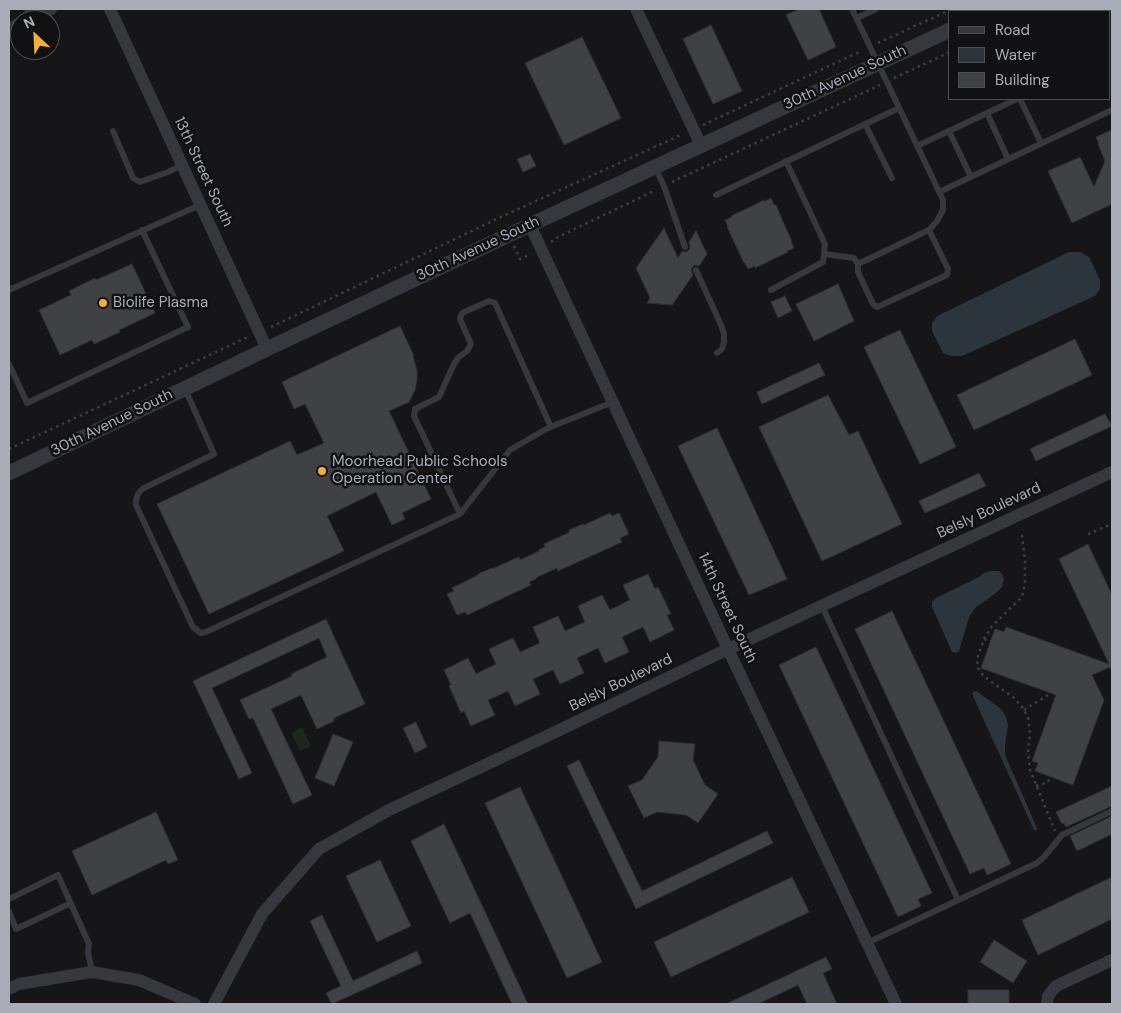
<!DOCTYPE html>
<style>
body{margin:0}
#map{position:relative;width:1121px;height:1013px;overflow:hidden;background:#161618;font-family:"DM Sans",sans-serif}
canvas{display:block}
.frame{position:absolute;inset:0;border:10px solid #a8adb8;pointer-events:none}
.legend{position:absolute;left:948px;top:10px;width:162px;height:90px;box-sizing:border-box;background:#111113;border:1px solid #4d4f55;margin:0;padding:6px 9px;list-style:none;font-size:15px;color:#a8adb8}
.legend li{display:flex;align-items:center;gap:10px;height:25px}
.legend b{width:25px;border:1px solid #4d4f55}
.north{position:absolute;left:10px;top:10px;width:50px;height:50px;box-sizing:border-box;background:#111113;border:1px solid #4d4f55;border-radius:50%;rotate:335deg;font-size:14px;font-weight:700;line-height:20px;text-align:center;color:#a8adb8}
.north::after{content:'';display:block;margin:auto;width:18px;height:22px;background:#f2b134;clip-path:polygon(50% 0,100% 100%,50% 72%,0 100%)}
</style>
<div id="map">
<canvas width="1121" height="1013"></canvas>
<div class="frame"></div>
<ul class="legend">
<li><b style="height:6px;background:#37383d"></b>Road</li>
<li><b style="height:14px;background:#2c353c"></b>Water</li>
<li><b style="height:14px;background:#404145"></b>Building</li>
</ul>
<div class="north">N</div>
</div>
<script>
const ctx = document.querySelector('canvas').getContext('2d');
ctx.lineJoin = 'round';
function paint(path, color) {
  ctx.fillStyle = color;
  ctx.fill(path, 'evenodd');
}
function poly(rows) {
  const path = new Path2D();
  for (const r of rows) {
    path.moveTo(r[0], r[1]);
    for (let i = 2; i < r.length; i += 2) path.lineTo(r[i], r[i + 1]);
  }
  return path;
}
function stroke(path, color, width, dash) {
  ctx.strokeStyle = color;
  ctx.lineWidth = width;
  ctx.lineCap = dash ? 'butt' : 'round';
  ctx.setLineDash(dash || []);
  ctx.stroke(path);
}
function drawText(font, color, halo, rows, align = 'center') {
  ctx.font = font + ' "DM Sans",sans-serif';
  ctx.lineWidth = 5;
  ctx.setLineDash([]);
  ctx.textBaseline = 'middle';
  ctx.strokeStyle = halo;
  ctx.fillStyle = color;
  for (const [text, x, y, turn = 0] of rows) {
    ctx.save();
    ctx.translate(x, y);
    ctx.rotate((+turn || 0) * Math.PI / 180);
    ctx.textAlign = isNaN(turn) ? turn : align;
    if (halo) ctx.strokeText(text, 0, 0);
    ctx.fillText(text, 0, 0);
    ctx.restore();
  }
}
const green = poly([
 [302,727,311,746,300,751,291,733]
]);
const water = poly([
 [1069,252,1080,252,1089,257,1100,280,1100,289,1095,296,962,356,951,356,943,353,932,331,932,323,937,316],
 [991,571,999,571,1002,574,1004,579,1002,587,996,593,975,608,969,617,959,651,956,653,952,652,932,607,932,602,936,598,979,577,984,573],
 [976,691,1000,708,1006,716,1008,725,1005,745,1005,755,1037,828,1037,830,1034,830,972,694,973,692]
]);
const building = poly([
 [799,9,819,9,836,47,808,60,786,15,799,9],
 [711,25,742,91,713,104,683,39,711,25],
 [582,37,621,118,564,145,525,63,582,37],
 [1112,130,1112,204,1072,223,1048,171,1080,157,1094,187,1105,161,1098,144,1099,144,1096,137,1112,130],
 [530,154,536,166,523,172,517,159,530,154],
 [771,198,774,205,776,205,784,224,792,241,791,241,794,248,787,251,788,252,755,268,755,266,748,269,745,263,744,263,727,227,728,227,725,220,732,217,731,216,748,208,764,200,764,202,771,198],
 [664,228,678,258,682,251,686,252,689,250,690,247,689,242,696,231,707,254,699,266,694,265,692,268,691,270,693,275,672,305,647,303,650,298,636,268,664,228],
 [132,264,155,313,119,330,120,332,94,344,92,340,60,355,39,310,71,295,69,291,95,278,96,280,132,264],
 [838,284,854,321,814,341,796,304,838,284],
 [785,296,792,311,778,318,771,302,785,296],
 [400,326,414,356,413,356,417,370,417,381,415,390,409,402,389,411,431,499,402,513,405,519,392,525,376,492,327,516,344,551,209,614,157,504,290,441,297,455,324,443,305,404,294,409,282,382,400,326],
 [900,330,956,447,920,464,864,347,900,330],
 [1075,339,1092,375,974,430,957,395,1075,339],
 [819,363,825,375,762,404,757,392,819,363],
 [828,395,849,435,858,431,902,524,822,561,759,427,828,395],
 [1105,414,1112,426,1036,461,1030,449,1105,414],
 [717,428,787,579,749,595,678,446,717,428],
 [979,473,986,486,925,513,919,501,979,473],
 [610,513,612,516,619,513,629,534,620,538,622,542,558,571,557,568,537,577,537,578,529,582,531,585,467,615,465,612,457,615,447,594,454,591,452,588,478,575,478,574,492,568,492,569,519,557,520,560,539,551,539,550,545,547,544,544,570,532,569,530,583,524,584,525,610,513],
 [1088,544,1112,595,1112,672,1110,667,1092,675,1104,700,1073,785,1035,771,1038,763,1032,761,1056,695,981,668,995,629,1004,632,1006,627,1109,664,1059,559,1088,544],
 [648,574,655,589,658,587,671,614,667,615,674,630,650,642,643,627,622,637,629,652,605,663,598,648,577,658,584,673,560,684,553,670,533,679,540,694,515,706,508,691,488,700,495,715,471,726,464,711,461,713,449,686,451,685,444,670,468,658,476,674,496,664,489,649,513,638,520,652,540,643,533,627,558,616,565,631,585,622,578,606,602,595,610,610,630,600,623,585,648,574],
 [892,611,1011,864,987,875,984,868,970,874,855,629,892,611],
 [326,619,365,704,334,718,334,721,317,729,301,695,271,709,312,795,293,804,253,718,249,719,240,700,292,676,291,674,327,657,319,638,212,688,252,773,239,779,193,681,326,619],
 [816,647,932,893,918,899,921,906,898,917,779,665,816,647],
 [416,722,427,747,415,753,403,728,416,722],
 [333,734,353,742,334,786,315,778,333,734],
 [659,741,695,744,693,760,705,785,718,794,698,823,686,815,657,812,644,818,628,786,642,780,658,757,659,741],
 [579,760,642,891,767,831,773,843,636,909,567,766,579,760],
 [1112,786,1112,806,1066,827,1064,823,1062,824,1056,812,1112,786],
 [520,787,602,962,567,978,485,803,520,787],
 [156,812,178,860,168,864,166,860,92,895,72,851,156,812],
 [1112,816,1112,834,1077,851,1070,836,1112,816],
 [444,824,528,1004,512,1004,470,913,450,923,411,841,444,824],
 [380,860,411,926,377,942,346,876,380,860],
 [792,877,809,912,671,977,654,942,792,877],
 [1112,877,1112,919,1038,955,1022,920,1112,877],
 [322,915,353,981,417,951,422,963,332,1004,326,993,341,986,310,921,322,915],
 [994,940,1027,961,1013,983,980,962,994,940],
 [826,957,832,969,823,973,837,1004,807,1004,798,985,758,1004,726,1004,826,957],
 [968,990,1009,990,1009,1004,968,1004,968,990]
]);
const path = poly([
 [1036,11,1041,9],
 [878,43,952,9],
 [894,78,950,52],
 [703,125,861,51],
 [672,182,880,85],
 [551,242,558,237,656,190],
 [514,246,520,259,531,254],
 [271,327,501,217,683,134],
 [9,449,248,337],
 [1088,534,1112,524],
 [1022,535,1025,561,1025,584,1022,597,992,626,984,639,977,659,978,668,982,674,990,681,1013,697,1023,708,1028,718,1030,733,1028,753,1030,770,1055,831],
 [984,639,991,641],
 [1024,710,1048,695],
 [1036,786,1048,782,1050,777]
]);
const service = poly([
 [27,9,31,18],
 [852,9,943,200,943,210,937,221,929,230,858,264,858,272,873,304,877,307,947,275,948,269,929,230],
 [1108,11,1110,10],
 [857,18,876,9],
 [1020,99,1041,143],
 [987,113,1008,159],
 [865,124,892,178],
 [113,131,133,178,140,182,168,172,182,165],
 [949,131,971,177],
 [917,146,1017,99],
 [655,167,664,186,685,247],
 [939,192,1112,110],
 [716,195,899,108],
 [824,254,854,258,858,264],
 [696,270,721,325,724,334,724,342,722,349,717,353],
 [9,290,200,205],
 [771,290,823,262,825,244,786,161],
 [9,364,27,403,188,327,142,230],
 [185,389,214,454,142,489,138,494,136,500,136,505,193,627,201,633,206,632,460,514,510,450,548,428,613,402],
 [460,514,414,416,415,409,439,397,454,364,458,358,467,351,471,344,460,319,462,313,489,301,495,303,551,427],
 [822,606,958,900],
 [9,899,58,875,89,944,88,952,92,972],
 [9,911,16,929,71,903],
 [867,943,1037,863,1044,857,1062,835,1112,811]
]);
const minor = poly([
 [110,9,267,349],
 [636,9,701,145],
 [27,20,51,9],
 [9,29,20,23],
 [530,225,728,649,896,1004],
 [9,989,19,984,92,972,139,980,195,1004],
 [214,1004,262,914,319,849,389,810,547,736,728,649,1112,472],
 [1047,1004,1048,996,1056,986,1112,960]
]);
const tertiary = poly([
 [989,11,995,9],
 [9,473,267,349,530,225,950,30]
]);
const markers = [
 [103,303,5,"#f2b134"],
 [322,471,5,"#f2b134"]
];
const streetNames = [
 ["30th Avenue South",845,78,-25],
 ["13th Street South",203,172,65],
 ["30th Avenue South",478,249,-25],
 ["30th Avenue South",112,423,-26],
 ["Belsly Boulevard",989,511,-25],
 ["14th Street South",727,608,65],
 ["Belsly Boulevard",621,683,-26]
];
const poiNames = [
 ["Biolife Plasma",113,303],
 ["Moorhead Public Schools",332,462],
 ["Operation Center",332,479]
];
paint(green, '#1e261f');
paint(water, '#2c353c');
paint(building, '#404145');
stroke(building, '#303034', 1);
stroke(path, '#3d3f44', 2.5, [2.5, 4]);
stroke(service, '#37383d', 6);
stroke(minor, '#37383d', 12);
stroke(tertiary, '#37383d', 15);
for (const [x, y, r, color] of markers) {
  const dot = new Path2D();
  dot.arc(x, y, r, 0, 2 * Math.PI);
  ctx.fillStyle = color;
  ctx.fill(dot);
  stroke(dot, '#111113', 2);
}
drawText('15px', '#a8adb8', '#111113', streetNames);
drawText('15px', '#a8adb8', '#111113', poiNames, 'left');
</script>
